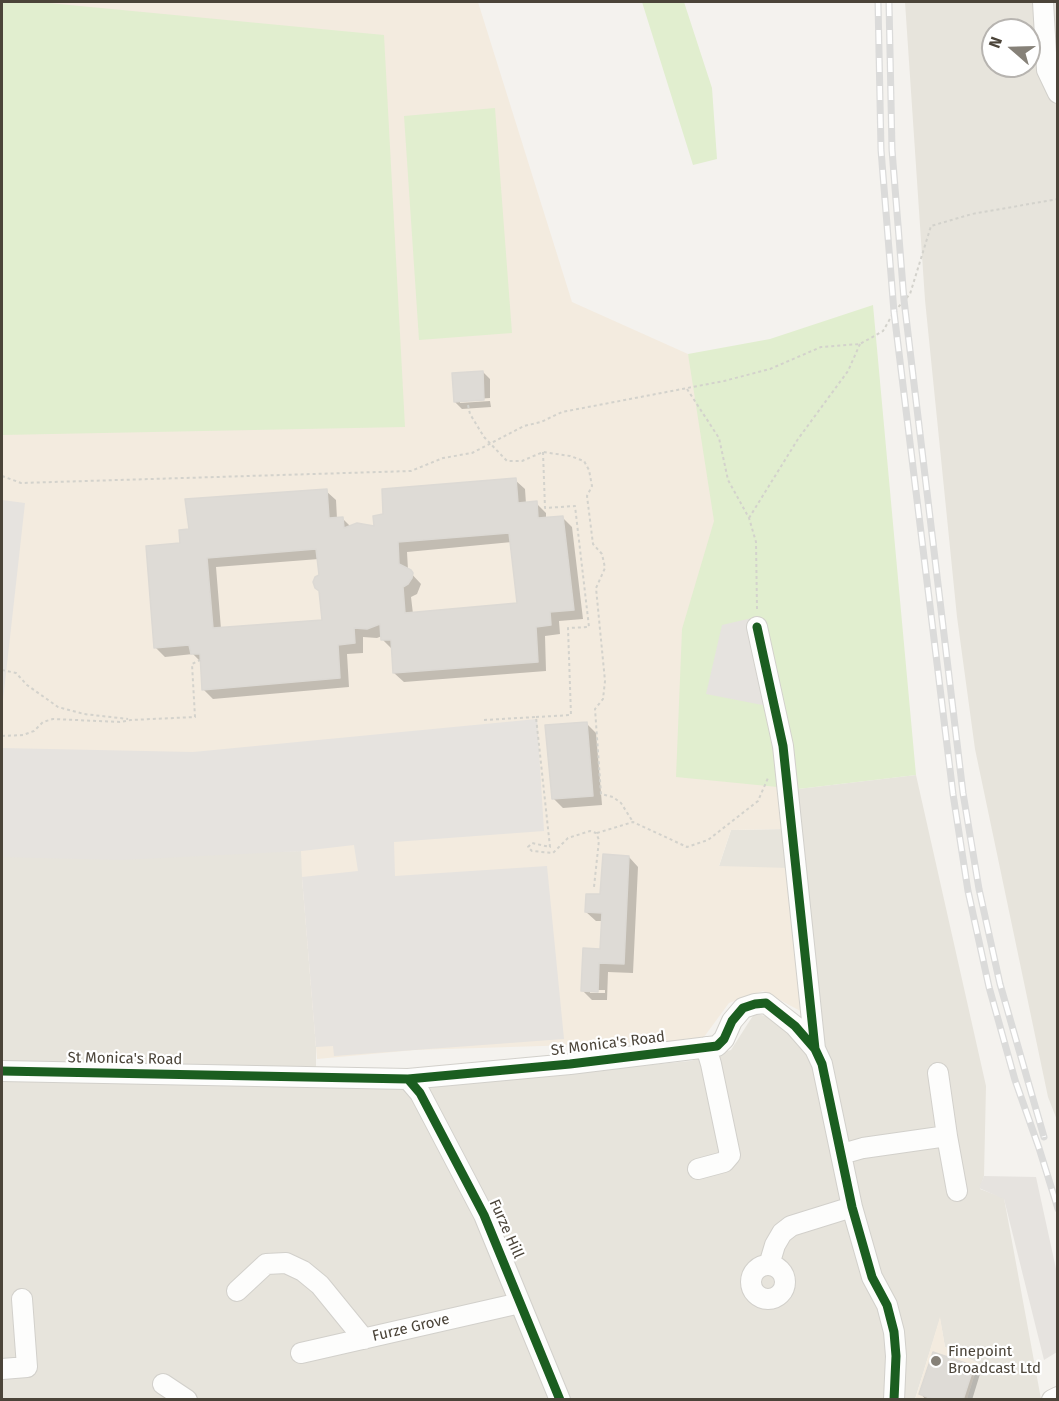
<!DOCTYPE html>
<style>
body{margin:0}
#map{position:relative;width:1059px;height:1401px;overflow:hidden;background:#f4f2ee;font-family:"Fira Sans",sans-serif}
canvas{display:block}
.frame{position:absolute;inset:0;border:3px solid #4b4439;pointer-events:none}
.north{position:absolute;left:981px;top:18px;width:60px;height:60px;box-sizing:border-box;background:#fff;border:2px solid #b7b4b0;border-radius:50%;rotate:290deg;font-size:16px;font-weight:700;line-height:24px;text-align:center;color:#4b4439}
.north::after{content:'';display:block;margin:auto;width:21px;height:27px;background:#868178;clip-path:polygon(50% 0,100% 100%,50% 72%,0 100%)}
</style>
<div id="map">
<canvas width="1059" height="1401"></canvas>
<div class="frame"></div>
<div class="north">N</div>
</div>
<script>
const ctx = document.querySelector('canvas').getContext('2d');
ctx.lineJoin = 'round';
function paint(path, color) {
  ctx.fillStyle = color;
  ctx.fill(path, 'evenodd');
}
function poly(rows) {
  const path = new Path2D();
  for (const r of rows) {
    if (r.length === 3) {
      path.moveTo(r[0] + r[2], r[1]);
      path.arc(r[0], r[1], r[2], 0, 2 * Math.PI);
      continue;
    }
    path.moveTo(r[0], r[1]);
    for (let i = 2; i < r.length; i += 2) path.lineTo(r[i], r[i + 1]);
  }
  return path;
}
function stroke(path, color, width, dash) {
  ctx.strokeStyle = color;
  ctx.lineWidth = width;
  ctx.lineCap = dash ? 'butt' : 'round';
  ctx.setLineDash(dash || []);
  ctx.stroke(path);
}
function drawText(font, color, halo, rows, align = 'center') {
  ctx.font = font + ' "Fira Sans",sans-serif';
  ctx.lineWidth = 4.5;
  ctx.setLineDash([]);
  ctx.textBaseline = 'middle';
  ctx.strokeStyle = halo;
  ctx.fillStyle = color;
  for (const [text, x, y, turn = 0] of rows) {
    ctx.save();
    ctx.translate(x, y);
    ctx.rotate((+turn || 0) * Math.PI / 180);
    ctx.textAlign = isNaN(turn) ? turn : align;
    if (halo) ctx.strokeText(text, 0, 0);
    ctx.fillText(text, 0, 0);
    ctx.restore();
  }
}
const residential = poly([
 [905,2,1057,2,1057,1120,1048,1097,975,749,957,617,925,300],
 [993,30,1029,30,1029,66,993,66],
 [916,775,986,1086,984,1176,980,1189,1004,1198,1041,1399,967,1399,978,1363,945,1347,940,1319,915,1399,2,1399,2,854,302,851,302,877,316,1047,316,1085,423,1087,690,1061,731,1050,754,1014,821,1024,719,866,731,830,783,829,798,789]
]);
const commercial = poly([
 [2,2,478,2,572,302,688,354,766,617,798,789,783,829,731,830,719,866,790,868,806,1014,763,991,729,1003,701,1041,415,1050,317,1059,302,877,301,851,2,853],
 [940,1317,945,1347,978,1363,967,1399,915,1400]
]);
const green = poly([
 [4,2,38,2,384,35,405,427,2,435,2,3],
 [642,2,684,2,712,88,717,159,693,165],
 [495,108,512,333,419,340,404,116],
 [873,305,916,775,798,789,676,777,682,629,714,521,688,354,770,339]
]);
const parking = poly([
 [2,500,25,503,2,709],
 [752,618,764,626,783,709,706,694,722,625],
 [537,719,544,831,394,842,395,876,547,866,564,1039,334,1056,333,1046,316,1047,302,877,358,871,354,845,302,851,121,860,2,857,2,748,193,752],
 [984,1176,1036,1177,1058,1278,1057,1352,1044,1360,1004,1199,979,1188]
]);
const shadow = poly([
 [483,372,490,379,490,398,460,400,460,403,490,401,491,407,462,409,455,402],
 [515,480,525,489,526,504,536,503,546,513,546,519,563,518,572,527,583,619,559,621,560,634,545,636,546,671,404,682,394,673,393,650,383,640,382,636,377,638,363,637,363,653,347,654,349,687,213,699,203,689,202,663,193,654,165,657,155,647,182,545,326,491,336,500,337,519,343,519,351,527,375,527],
 [512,542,519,604,413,614,411,597,417,594,421,584,408,570,407,552],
 [319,559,324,621,221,629,216,567],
 [587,724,596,733,602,805,563,808,553,798],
 [629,857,638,867,633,973,608,972,607,1000,592,1000,582,990,601,951,603,921,596,921,586,912,602,896],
 [590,990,605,990,605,993,590,993],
 [973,1367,980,1374,972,1400,926,1400,921,1394]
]);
const building = poly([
 [483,371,484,400,454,402,452,373,483,371],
 [516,478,518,503,537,501,538,518,563,516,574,610,550,612,551,625,536,627,538,662,393,673,391,640,381,640,380,624,367,629,354,628,355,643,338,645,340,678,202,690,200,654,191,654,189,645,154,648,146,546,180,543,179,530,189,529,185,499,327,489,329,518,343,517,344,528,357,523,374,526,373,516,383,514,382,489,516,478],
 [509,533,517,603,405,613,403,587,408,584,412,578,413,573,411,570,399,564,398,542,509,533],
 [316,549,319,575,315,577,313,582,315,588,319,591,322,620,213,628,207,558,316,549],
 [587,722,593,796,552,799,545,725,587,722],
 [603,854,629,856,624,964,599,963,598,992,581,991,583,948,600,949,602,913,585,912,586,894,600,894,603,854],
 [933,1352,974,1366,963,1400,935,1400,919,1394,933,1352]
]);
const path = poly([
 [687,389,719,438,728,480,749,518,756,542,757,609],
 [468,405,470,414,484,437,507,461,522,461,543,452,570,456,584,461,589,470,592,486,587,496,593,544,602,554,605,568,596,588,605,681,603,699,595,709,601,794,613,797,621,803,633,822],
 [2,476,21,483,411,471,443,458,472,453,524,426,541,422,562,412,724,381,770,369,821,347,860,344,883,331,894,312,910,294,931,226,972,214,1058,199],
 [749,518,798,439,848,371,860,344],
 [2,670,16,673,27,685,58,707,84,714,128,719],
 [536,717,571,715,568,628,589,627,575,506,545,508,543,452],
 [484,720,536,717,550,847,532,843,528,847,532,851,553,853,568,838,590,831,596,833,599,840,594,887],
 [2,736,23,735,34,731,43,722,53,719,120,722,131,720,195,717,192,664,200,660],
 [597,833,633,822,687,847,708,840,758,801,768,778]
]);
const minor = poly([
 [1043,2,1047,70,1058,93],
 [757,627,783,746,815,1049],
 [2,1071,408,1079,570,1064,717,1046,724,1039,732,1021,743,1008,755,1004,766,1003,795,1026,815,1049,822,1064,852,1207,872,1277,887,1305,894,1332,896,1356,894,1400],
 [408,1079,420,1093,484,1215,560,1400],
 [947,1136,957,1191],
 [842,1154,863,1148,947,1136,938,1073],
 [698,1169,724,1162,730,1155,711,1064,706,1047],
 [768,1282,17],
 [769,1265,775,1245,782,1233,791,1226,852,1207],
 [237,1291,266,1264,286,1263,303,1271,320,1285,364,1339],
 [301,1353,520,1303],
 [2,1369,27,1367,22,1299],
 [163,1384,187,1400],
 [1052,1400,1058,1397]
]);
const rail = poly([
 [878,2,881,150,894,312,953,794,968,891,989,987,1015,1080,1039,1148,1058,1209],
 [889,2,892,150,904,300,963,793,979,889,1000,984,1044,1137]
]);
const cycleway = poly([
 [757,627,783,746,815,1049],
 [2,1071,408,1079,570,1064,717,1046,724,1039,732,1021,743,1008,755,1004,766,1003,795,1026,815,1049,822,1064,852,1207,872,1277,887,1305,894,1332,896,1356,894,1400],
 [408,1079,420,1093,484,1215,560,1400]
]);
const markers = [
 [936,1361,6,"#868178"]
];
const streetNames = [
 ["St Monica's Road",608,1044,-7],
 ["St Monica's Road",125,1059,1],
 ["Furze Hill",506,1229,66],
 ["Furze Grove",411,1328,-13]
];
const poiNames = [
 ["Finepoint",948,1352],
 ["Broadcast Ltd",948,1369]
];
paint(residential, '#e7e4dc');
paint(commercial, '#f3ebdf');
paint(green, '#e1eecf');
paint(parking, '#e6e3df');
paint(shadow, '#0003');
paint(building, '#dedbd6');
stroke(building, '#dcd9d4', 1.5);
stroke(minor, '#d2d0cb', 22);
stroke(path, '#d3d2cc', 2, [3, 3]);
stroke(minor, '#fdfdfc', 20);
stroke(rail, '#dbdbda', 7);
stroke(rail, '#fff', 4.5, [14]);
stroke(cycleway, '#1b5e20', 9);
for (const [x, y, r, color] of markers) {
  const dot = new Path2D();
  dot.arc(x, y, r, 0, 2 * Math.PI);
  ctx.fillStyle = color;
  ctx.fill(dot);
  stroke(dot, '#fff', 2);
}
drawText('15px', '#4b4439', '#fff', streetNames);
drawText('15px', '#4b4439', '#fff', poiNames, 'left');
</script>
